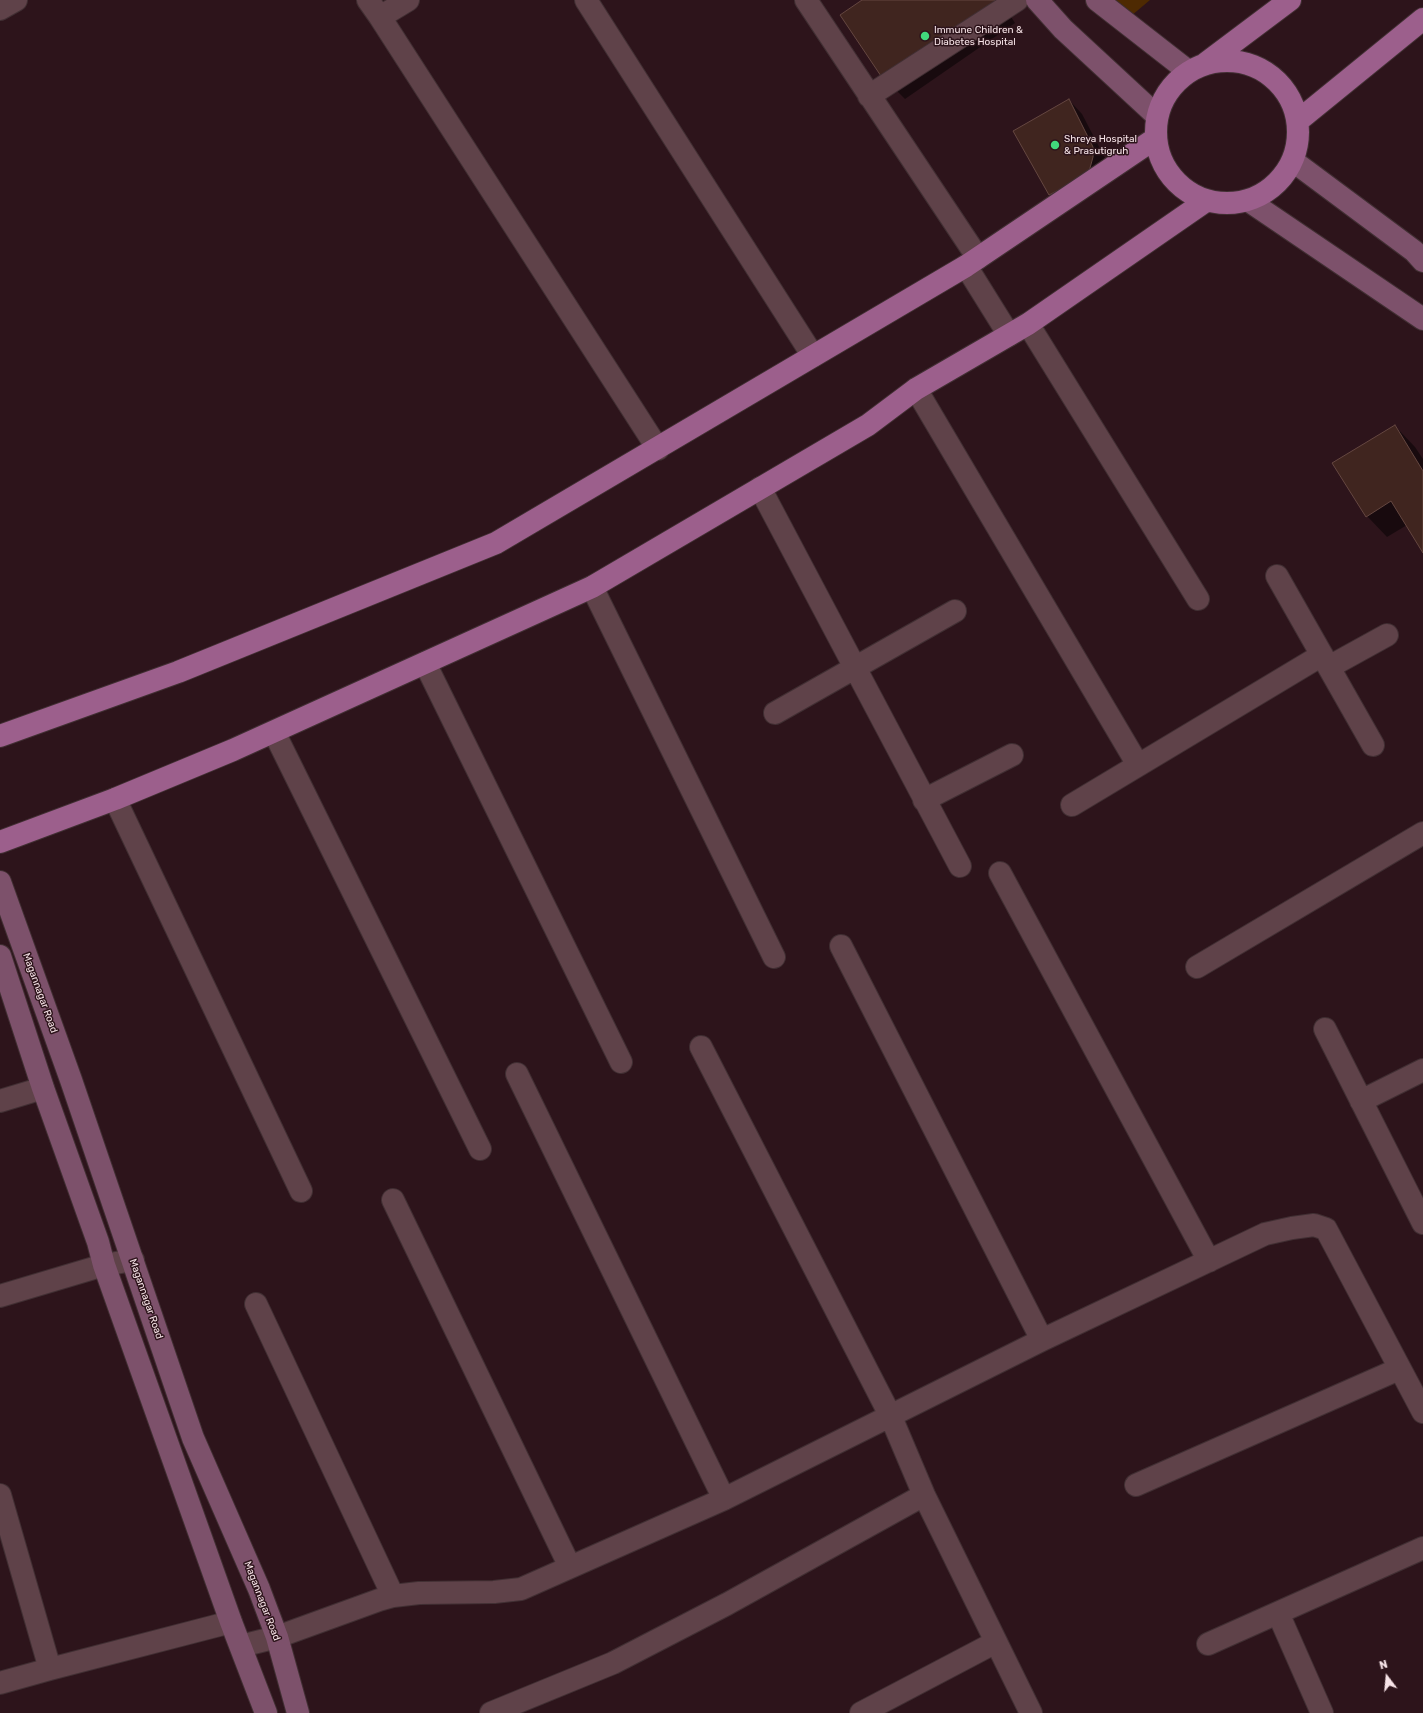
<!DOCTYPE html>
<style>
body{margin:0}
#map{position:relative;width:1423px;height:1713px;overflow:hidden;background:#2d141b;font-family:Rubik,sans-serif}
canvas{display:block}
.north{position:absolute;left:1367px;top:1657px;width:40px;height:40px;-webkit-text-stroke:3px #2d141b;paint-order:stroke;rotate:344deg;font-size:11px;font-weight:700;line-height:16px;text-align:center;color:#f6e3e7}
.north::after{content:'';display:block;margin:auto;width:14px;height:18px;background:#f6e3e7;clip-path:polygon(50% 0,100% 100%,50% 72%,0 100%)}
</style>
<div id="map">
<canvas width="1423" height="1713"></canvas>
<div class="north">N</div>
</div>
<script>
const ctx = document.querySelector('canvas').getContext('2d');
ctx.lineJoin = 'round';
function paint(path, color) {
  ctx.fillStyle = color;
  ctx.fill(path, 'evenodd');
}
function poly(rows) {
  const path = new Path2D();
  for (const r of rows) {
    if (r.length === 3) {
      path.moveTo(r[0] + r[2], r[1]);
      path.arc(r[0], r[1], r[2], 0, 2 * Math.PI);
      continue;
    }
    path.moveTo(r[0], r[1]);
    for (let i = 2; i < r.length; i += 2) path.lineTo(r[i], r[i + 1]);
  }
  return path;
}
function stroke(path, color, width, dash) {
  ctx.strokeStyle = color;
  ctx.lineWidth = width;
  ctx.lineCap = dash ? 'butt' : 'round';
  ctx.setLineDash(dash || []);
  ctx.stroke(path);
}
function drawText(font, color, halo, rows, align = 'center') {
  ctx.font = font + ' Rubik,sans-serif';
  ctx.lineWidth = 3;
  ctx.setLineDash([]);
  ctx.textBaseline = 'middle';
  ctx.strokeStyle = halo;
  ctx.fillStyle = color;
  for (const [text, x, y, turn = 0] of rows) {
    ctx.save();
    ctx.translate(x, y);
    ctx.rotate((+turn || 0) * Math.PI / 180);
    ctx.textAlign = isNaN(turn) ? turn : align;
    if (halo) ctx.strokeText(text, 0, 0);
    ctx.fillText(text, 0, 0);
    ctx.restore();
  }
}
const green = poly([
 [1115,0,1150,0,1131,16]
]);
const shadow = poly([
 [864,0,1000,0,1015,23,905,99,884,78],
 [1069,100,1082,114,1107,162,1064,208,1050,194],
 [1395,426,1415,447,1423,459,1423,551,1407,525,1387,537,1367,516]
]);
const building = poly([
 [862,0,994,0,996,2,883,79,840,15,862,0],
 [1069,99,1093,147,1093,157,1090,168,1077,181,1049,195,1013,131,1069,99],
 [1395,425,1423,471,1423,553,1391,501,1366,517,1332,463,1395,425]
]);
const street = poly([
 [368,0,380,17],
 [408,0,380,17,658,449],
 [586,0,813,356],
 [806,0,978,258],
 [0,9,16,0],
 [869,96,1017,0],
 [966,266,1009,335],
 [1028,324,1198,599],
 [916,389,1138,765],
 [760,488,960,866],
 [1277,576,1373,745],
 [592,587,774,957],
 [425,663,621,1062],
 [1329,667,1387,635],
 [775,713,955,611],
 [274,732,480,1149],
 [115,799,301,1191],
 [924,800,1012,755],
 [1072,805,1322,655],
 [1000,873,1209,1261],
 [841,946,1042,1340],
 [1197,967,1423,833],
 [1325,1029,1423,1223],
 [701,1047,891,1417,924,1495,1031,1713],
 [517,1074,724,1499],
 [0,1101,43,1088],
 [1361,1101,1423,1070],
 [393,1200,570,1567],
 [0,1296,104,1265,133,1260],
 [256,1304,393,1596],
 [1136,1485,1399,1369],
 [0,1495,50,1669],
 [1278,1613,1322,1713],
 [1208,1644,1423,1548],
 [241,1646,277,1637,379,1600,393,1596,419,1593,494,1592,521,1589,724,1499,1042,1340,1265,1234,1292,1228,1314,1225,1326,1229,1423,1412],
 [0,1683,50,1669,231,1622],
 [491,1713,613,1663,727,1604,924,1495],
 [861,1713,996,1642]
]);
const secondary = poly([
 [1037,0,1063,29,1156,115],
 [1097,0,1188,71],
 [1293,161,1414,251,1423,261],
 [1249,201,1423,319],
 [0,882,71,1080,193,1438,259,1589,277,1637,298,1713],
 [0,956,43,1088,98,1242,104,1265,231,1622,266,1713]
]);
const primary = poly([
 [1227,132,71],
 [1206,63,1290,0],
 [1299,120,1423,19],
 [0,736,178,672,496,543,966,266,1156,138],
 [0,842,115,799,233,750,592,587,868,425,916,389,1028,324,1206,201]
]);
const markers = [
 [925,36,5,"#41d77c"],
 [1055,145,5,"#41d77c"]
];
const poiNames = [
 ["Immune Children &",934,30],
 ["Diabetes Hospital",934,42],
 ["Shreya Hospital",1064,139],
 ["& Prasutigruh",1064,151]
];
const streetNames = [
 ["Magannagar Road",40,993,70],
 ["Magannagar Road",146,1299,71],
 ["Magannagar Road",262,1601,69]
];
paint(green, '#4e2a02');
paint(shadow, '#0007');
paint(building, '#40251f');
stroke(building, '#654741', 1);
stroke(street, '#412f33', 24);
stroke(secondary, '#412f33', 24);
stroke(primary, '#412f33', 24);
stroke(street, '#5f4249', 22);
stroke(secondary, '#7d516b', 22);
stroke(primary, '#9c5f8c', 22);
for (const [x, y, r, color] of markers) {
  const dot = new Path2D();
  dot.arc(x, y, r, 0, 2 * Math.PI);
  ctx.fillStyle = color;
  ctx.fill(dot);
  stroke(dot, '#2d141b', 1.5);
}
drawText('10px', '#f6e3e7', '#2d141b', poiNames, 'left');
drawText('10px', '#f6e3e7', '#2d141b', streetNames);
</script>
